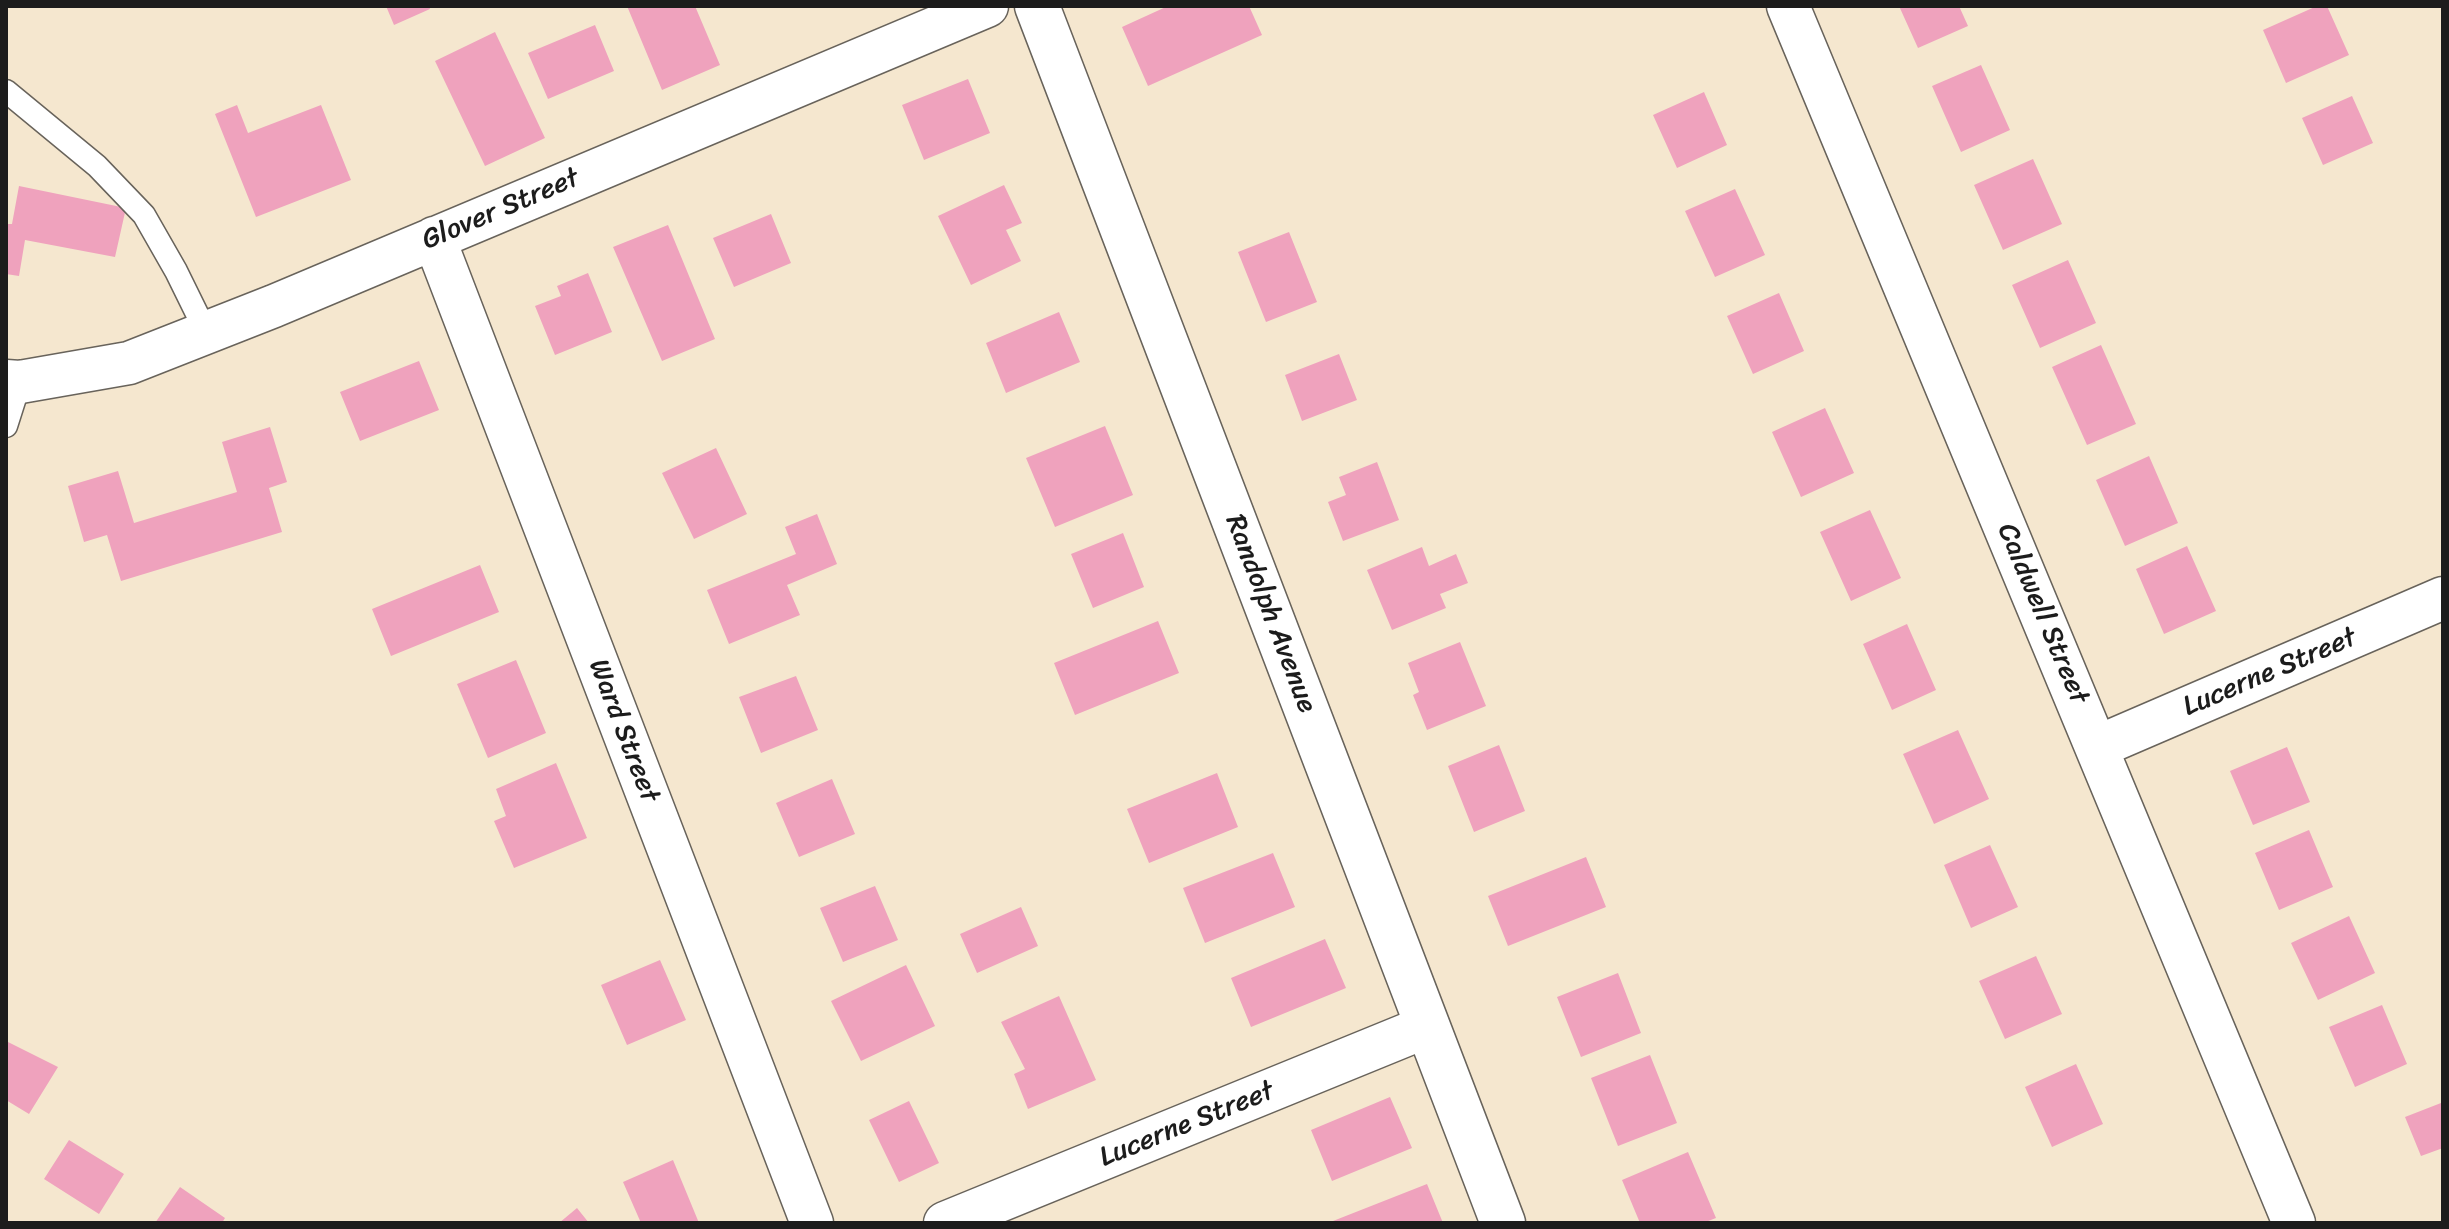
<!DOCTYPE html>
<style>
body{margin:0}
#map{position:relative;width:2449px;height:1229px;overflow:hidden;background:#f5e7cf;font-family:Sriracha,sans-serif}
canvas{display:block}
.frame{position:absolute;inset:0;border:8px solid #1c1c1c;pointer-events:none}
</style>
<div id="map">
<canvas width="2449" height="1229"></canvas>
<div class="frame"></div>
</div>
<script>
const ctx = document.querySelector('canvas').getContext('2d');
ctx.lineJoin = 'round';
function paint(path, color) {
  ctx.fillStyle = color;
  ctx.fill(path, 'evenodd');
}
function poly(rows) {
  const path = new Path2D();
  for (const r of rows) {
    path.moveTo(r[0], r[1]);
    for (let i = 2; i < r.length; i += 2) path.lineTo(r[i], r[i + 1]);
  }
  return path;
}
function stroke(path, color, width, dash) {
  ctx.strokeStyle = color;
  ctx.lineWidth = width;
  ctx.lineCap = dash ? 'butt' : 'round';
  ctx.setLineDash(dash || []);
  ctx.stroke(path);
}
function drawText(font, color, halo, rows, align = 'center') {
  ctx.font = font + ' Sriracha,sans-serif';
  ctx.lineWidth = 7;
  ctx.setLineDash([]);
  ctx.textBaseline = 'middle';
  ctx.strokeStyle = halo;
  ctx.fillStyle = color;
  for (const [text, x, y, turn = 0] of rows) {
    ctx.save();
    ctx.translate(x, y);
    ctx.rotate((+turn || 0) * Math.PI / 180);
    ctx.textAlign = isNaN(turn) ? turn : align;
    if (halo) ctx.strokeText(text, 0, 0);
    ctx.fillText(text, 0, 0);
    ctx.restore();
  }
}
const building = poly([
 [386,6,429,6,430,9,394,25],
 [627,6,695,6,720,65,662,90],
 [1168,6,1249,6,1262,35,1148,86,1122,27],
 [1899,6,1959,6,1968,26,1918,48],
 [2317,6,2327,6,2349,55,2286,83,2263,30],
 [595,25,614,71,548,99,528,53],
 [495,32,545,138,485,166,435,61],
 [1981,65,2010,130,1961,152,1932,86],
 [968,79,990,133,924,160,902,105],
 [1704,92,1727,145,1677,168,1653,115],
 [2352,96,2373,143,2323,165,2302,118],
 [237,105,248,133,321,105,351,180,256,217,215,114],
 [2033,159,2062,224,2003,250,1974,185],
 [1004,185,1022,223,1006,230,1021,261,971,285,938,216],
 [19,186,126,208,115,257,25,240,19,276,6,274,6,224,12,224],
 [1735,189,1765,255,1715,277,1685,211],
 [771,214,791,263,734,287,713,238],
 [668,225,715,339,662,361,613,247],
 [1289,232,1317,302,1266,322,1238,252],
 [2068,260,2096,323,2040,348,2012,285],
 [588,273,612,332,555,355,535,306,561,296,557,286],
 [1779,293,1804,351,1753,374,1727,316],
 [1059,312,1080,362,1006,393,986,343],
 [2101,345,2136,424,2087,445,2052,367],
 [1339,354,1357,400,1302,421,1285,375],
 [419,361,439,410,360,441,340,392],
 [1825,408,1854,473,1801,497,1772,432],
 [1105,426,1133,495,1055,527,1026,458],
 [270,427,287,482,269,488,282,532,121,581,107,535,84,542,68,486,118,471,134,523,237,492,222,442],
 [716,448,747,514,694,539,662,473],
 [2149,456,2178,523,2125,546,2096,480],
 [1377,462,1399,520,1343,541,1328,502,1346,495,1339,477],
 [1870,510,1901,578,1851,601,1820,532],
 [817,514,837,564,787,585,800,615,729,644,707,590,796,554,785,527],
 [1123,533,1144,587,1093,608,1071,554],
 [2187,546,2216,611,2164,634,2136,569],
 [1422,547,1429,566,1456,554,1468,583,1440,594,1446,608,1392,630,1367,570],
 [480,565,499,612,391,656,372,609],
 [1158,621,1179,673,1075,715,1054,663],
 [1907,624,1936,690,1892,710,1863,644],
 [1460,642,1486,706,1427,730,1413,695,1419,692,1408,663],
 [516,660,546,733,488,758,457,684],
 [796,676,818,730,761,753,739,697],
 [1958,730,1989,799,1934,824,1903,754],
 [1499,745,1525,811,1474,832,1448,766],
 [2287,747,2310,802,2253,825,2230,771],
 [556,763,587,838,514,868,494,821,506,816,496,789],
 [1217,773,1238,827,1149,863,1127,809],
 [832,779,855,834,799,857,776,803],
 [2309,830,2333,887,2279,910,2255,853],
 [1990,845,2018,907,1971,928,1944,865],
 [1273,853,1295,907,1205,943,1183,888],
 [1586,857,1606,907,1508,946,1488,896],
 [875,886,898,940,843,962,820,908],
 [1021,907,1038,946,977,973,960,934],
 [2349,916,2375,973,2318,1000,2291,943],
 [1325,939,1346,988,1251,1027,1231,978],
 [2036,956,2062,1014,2005,1039,1979,981],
 [660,960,686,1020,627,1045,601,985],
 [906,965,935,1026,861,1061,831,1001],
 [1618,973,1641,1033,1581,1057,1557,997],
 [1059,996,1096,1080,1028,1109,1014,1074,1025,1069,1001,1022],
 [2382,1005,2407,1064,2355,1087,2329,1027],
 [6,1041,58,1067,29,1114,6,1100],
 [1650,1055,1677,1123,1618,1146,1591,1078],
 [2076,1064,2103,1124,2052,1147,2025,1087],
 [1390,1097,1412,1148,1332,1181,1311,1130],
 [909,1101,939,1163,899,1182,869,1120],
 [2441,1103,2443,1109,2443,1148,2421,1156,2405,1117],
 [69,1140,124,1174,99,1214,44,1179],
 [1688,1152,1716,1218,1703,1223,1640,1223,1622,1180],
 [673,1160,699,1223,641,1223,623,1182],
 [1427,1184,1443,1223,1334,1223,1333,1221],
 [180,1187,225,1218,222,1223,155,1223],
 [577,1208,589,1223,559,1223]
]);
const lane = poly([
 [6,91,97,166,144,215,176,271,206,332],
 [6,426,20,382]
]);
const street = poly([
 [1788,6,2294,1223],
 [434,238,812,1223],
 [6,381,20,382,129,363,274,306,987,6],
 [2097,747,2443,598],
 [945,1223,1428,1026]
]);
const secondary = poly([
 [1037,6,1503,1223]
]);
const streetNames = [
 ["Glover Street",501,210,-23],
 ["Randolph Avenue",1270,614,69],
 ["Caldwell Street",2042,614,67],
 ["Lucerne Street",2270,673,-23],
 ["Ward Street",623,731,69],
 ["Lucerne Street",1187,1125,-22]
];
paint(building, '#efa2bd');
stroke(lane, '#68635b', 25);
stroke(street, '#68635b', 45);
stroke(secondary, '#68635b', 47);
stroke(lane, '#fff', 22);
stroke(street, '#fff', 42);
stroke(secondary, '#fff', 44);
drawText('28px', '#1c1c1c', '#fff', streetNames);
</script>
